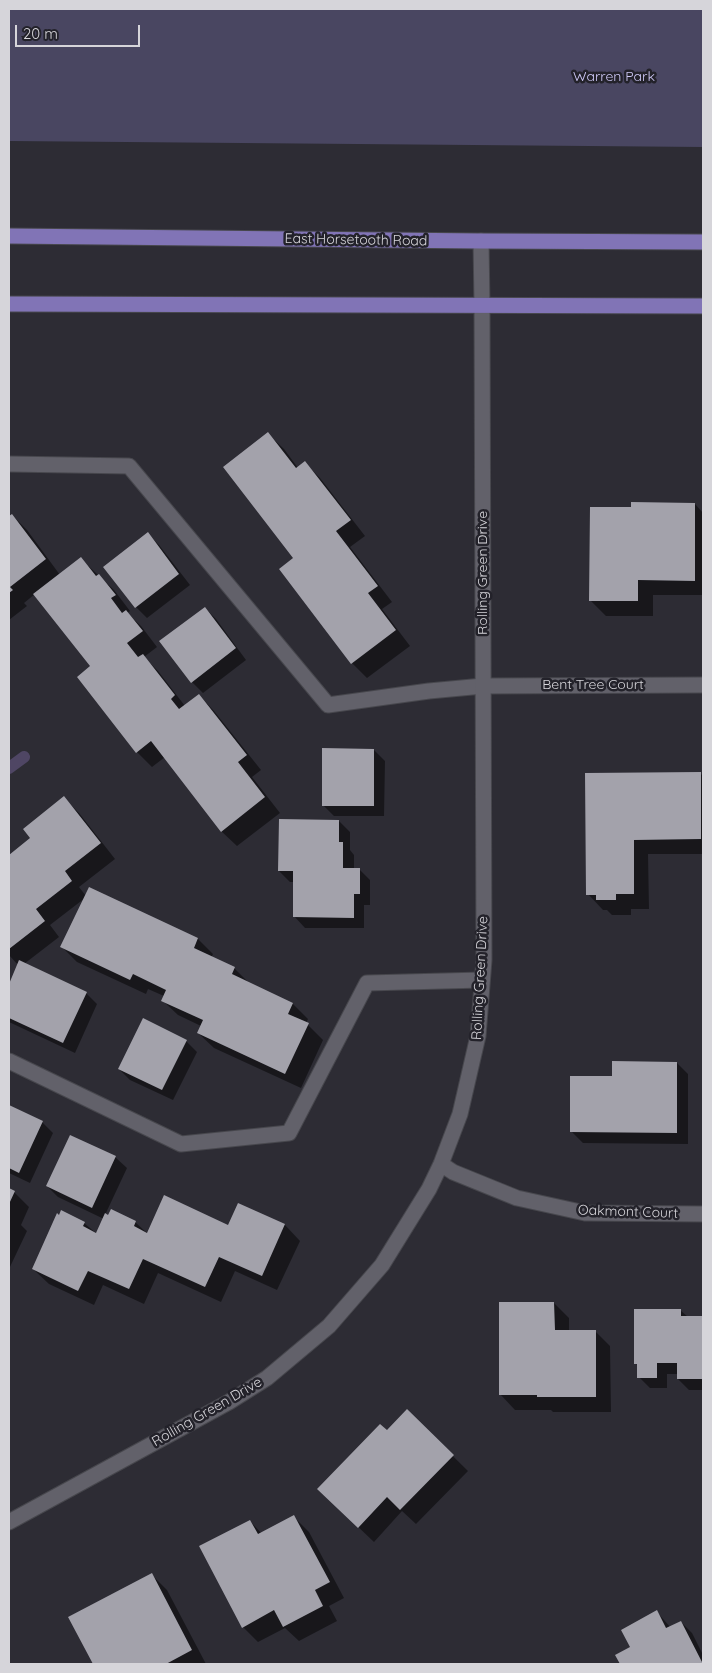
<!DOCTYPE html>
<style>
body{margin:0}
#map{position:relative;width:712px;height:1673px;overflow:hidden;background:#2d2c34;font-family:Quicksand,sans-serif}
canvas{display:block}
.frame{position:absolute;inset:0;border:10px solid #d6d5da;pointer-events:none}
.scale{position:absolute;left:15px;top:25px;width:125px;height:22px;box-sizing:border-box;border:2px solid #d6d5da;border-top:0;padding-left:6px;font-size:15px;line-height:18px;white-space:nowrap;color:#d6d5da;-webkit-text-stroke:4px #23222a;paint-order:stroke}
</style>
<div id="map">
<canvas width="712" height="1673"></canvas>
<div class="frame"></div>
<div class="scale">20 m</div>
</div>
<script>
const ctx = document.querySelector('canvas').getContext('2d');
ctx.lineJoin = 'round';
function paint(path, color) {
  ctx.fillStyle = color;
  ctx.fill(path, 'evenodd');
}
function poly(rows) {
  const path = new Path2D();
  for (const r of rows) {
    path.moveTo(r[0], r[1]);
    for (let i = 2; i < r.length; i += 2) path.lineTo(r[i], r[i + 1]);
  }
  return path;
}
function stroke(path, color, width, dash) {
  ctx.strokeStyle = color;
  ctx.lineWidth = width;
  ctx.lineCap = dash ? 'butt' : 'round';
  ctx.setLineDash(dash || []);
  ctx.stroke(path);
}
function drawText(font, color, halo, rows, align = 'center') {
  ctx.font = font + ' Quicksand,sans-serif';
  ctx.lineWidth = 5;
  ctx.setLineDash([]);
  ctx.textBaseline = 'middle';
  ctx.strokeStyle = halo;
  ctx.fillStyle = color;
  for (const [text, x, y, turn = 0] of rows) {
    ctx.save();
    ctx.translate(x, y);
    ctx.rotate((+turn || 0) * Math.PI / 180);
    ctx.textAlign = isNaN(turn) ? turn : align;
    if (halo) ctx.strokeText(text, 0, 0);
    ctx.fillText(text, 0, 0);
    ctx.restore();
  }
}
const green = poly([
 [9,9,703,9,703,147,9,141]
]);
const shadow = poly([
 [268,434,284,449,298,468,305,463,320,478,365,536,350,547,392,602,382,609,410,646,367,678,352,663,280,569,294,558],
 [695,504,703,513,703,595,653,595,653,616,606,616,591,601,632,509],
 [12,515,27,530,60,575,81,559,114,590,130,611,127,613,141,626,157,647,144,657,158,671,185,706,199,695,214,711,261,770,252,777,280,813,237,846,221,831,165,757,152,767,137,752,92,666,35,594,24,603,27,606,9,620,9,517],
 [148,534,159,545,190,585,147,618,136,607,105,567],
 [205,608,216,619,246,660,203,693,192,682],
 [374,750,385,761,384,816,334,816,323,805],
 [700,773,703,776,703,854,648,854,649,909,631,909,631,915,612,915,607,910,603,910,588,894,586,774],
 [64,798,79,813,115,859,79,887,86,896,198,939,213,954,211,958,234,968,250,984,293,1004,308,1019,306,1023,323,1040,301,1088,214,1048,198,1033,201,1026,178,1015,162,1000,164,996,148,989,146,994,77,962,62,947,85,898,50,925,59,937,24,964,86,993,97,1004,75,1053,9,1022,9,987,18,965,9,955,9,857,32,838],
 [339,821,350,832,350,850,354,855,354,869,359,869,370,880,370,905,364,905,364,928,305,928,294,916,294,882,290,882,279,871],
 [186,1041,197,1052,173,1100,130,1080,119,1069],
 [677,1063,688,1074,688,1144,583,1143,572,1132,613,1078],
 [9,1107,42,1122,53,1133,30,1183,9,1173],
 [115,1157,127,1168,105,1215,135,1222,148,1234,229,1227,239,1205,285,1225,300,1241,277,1290,235,1271,221,1302,158,1273,144,1304,103,1285,94,1305,49,1284,33,1269,84,1223,97,1234,104,1219,58,1197,47,1186],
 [9,1190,14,1192,29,1207,21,1225,27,1231,9,1269],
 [554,1303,569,1318,569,1331,595,1331,610,1346,611,1412,553,1412,551,1410,515,1410,500,1394],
 [680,1310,688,1317,703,1317,703,1390,689,1390,678,1379,678,1374,667,1374,667,1388,650,1388,639,1377,639,1366,635,1363],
 [407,1411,468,1471,416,1524,402,1511,374,1542,334,1504,387,1432],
 [294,1517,309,1532,344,1598,329,1606,337,1621,299,1641,285,1628,258,1642,243,1627,250,1521,262,1534],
 [152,1575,167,1590,206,1664,94,1664,69,1617],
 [657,1612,671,1628,681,1622,692,1633,703,1655,703,1664,622,1664,617,1655,632,1648]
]);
const stream = poly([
 [9,768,24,757]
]);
const building = poly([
 [268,432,296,468,305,461,351,520,336,531,378,586,368,593,396,630,351,664,279,569,293,558,223,467],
 [631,502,695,503,695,581,638,580,638,601,589,601,590,507,631,507],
 [12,514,46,559,10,587,13,590,9,593,9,516],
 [148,532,179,574,135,608,103,567],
 [81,557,96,576,99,574,116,595,111,598,122,613,126,610,143,631,127,643,138,657,143,654,175,695,171,699,179,709,199,694,247,755,238,762,265,797,221,832,151,741,136,753,77,677,90,666,33,594],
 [205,607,236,648,191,683,159,641],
 [322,748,374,749,374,806,322,806],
 [701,772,701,839,634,840,634,894,616,894,616,900,596,900,596,895,586,895,585,773],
 [64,796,101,843,65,871,72,881,36,909,45,921,9,949,9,855,30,838,23,829],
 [279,819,339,820,339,842,343,842,343,868,360,868,360,894,354,894,354,918,293,917,293,871,278,871],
 [89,887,198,938,194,948,235,967,232,974,293,1003,288,1014,309,1023,285,1074,197,1033,203,1020,161,1001,166,990,133,974,130,980,60,947],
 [19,960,87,992,63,1043,9,1018,9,984],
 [143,1018,187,1040,162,1090,118,1069],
 [612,1061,677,1062,677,1133,570,1132,570,1076,612,1076],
 [9,1105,43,1121,19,1173,9,1168],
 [70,1135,116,1156,92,1208,46,1186],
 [9,1188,15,1191,9,1204],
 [164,1195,228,1225,238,1203,285,1224,262,1276,219,1257,205,1287,143,1259,129,1289,88,1271,78,1291,32,1269,57,1213,59,1215,61,1210,85,1222,83,1226,96,1233,105,1213,108,1215,111,1209,136,1221,134,1226,147,1233],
 [499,1302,554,1302,555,1330,596,1330,596,1397,537,1397,537,1395,499,1395],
 [634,1309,681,1309,681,1316,703,1316,703,1379,677,1379,677,1363,657,1363,657,1378,637,1378,637,1364,634,1364],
 [407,1409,454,1455,400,1510,387,1497,358,1528,317,1489,380,1424,387,1430],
 [294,1515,330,1582,315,1590,323,1606,283,1627,274,1610,242,1628,199,1546,250,1520,258,1534],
 [152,1573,192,1650,166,1664,93,1664,68,1617],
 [657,1610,666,1628,681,1621,703,1664,620,1664,615,1655,630,1647,621,1630]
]);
const lane = poly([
 [9,464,129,466,328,705,429,691,483,686],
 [9,1061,181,1144,289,1133,367,983,482,980]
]);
const street = poly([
 [483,686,703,685],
 [441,1164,453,1172,517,1198,585,1213,703,1214],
 [9,1522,229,1402,267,1378,329,1326,382,1265,429,1189,441,1164,460,1114,478,1036,484,960,482,305,481,241]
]);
const primary = poly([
 [9,236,481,241,703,242],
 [9,304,703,306]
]);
const parkNames = [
 ["Warren Park",614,77]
];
const streetNames = [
 ["East Horsetooth Road",356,240,1],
 ["Rolling Green Drive",483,573,-90],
 ["Bent Tree Court",593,685],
 ["Rolling Green Drive",480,978,-87],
 ["Oakmont Court",628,1212,2],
 ["Rolling Green Drive",207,1412,-30]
];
paint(green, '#494661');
paint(shadow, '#0007');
stroke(stream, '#4f4664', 12);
paint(building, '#a3a2ab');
stroke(lane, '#47474d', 17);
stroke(street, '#47474d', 17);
stroke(primary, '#47474d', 17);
stroke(lane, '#62616a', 15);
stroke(street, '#62616a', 15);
stroke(primary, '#8174b6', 15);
drawText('14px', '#cfc9f7', '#23222a', parkNames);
drawText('14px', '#d6d5da', '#23222a', streetNames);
</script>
